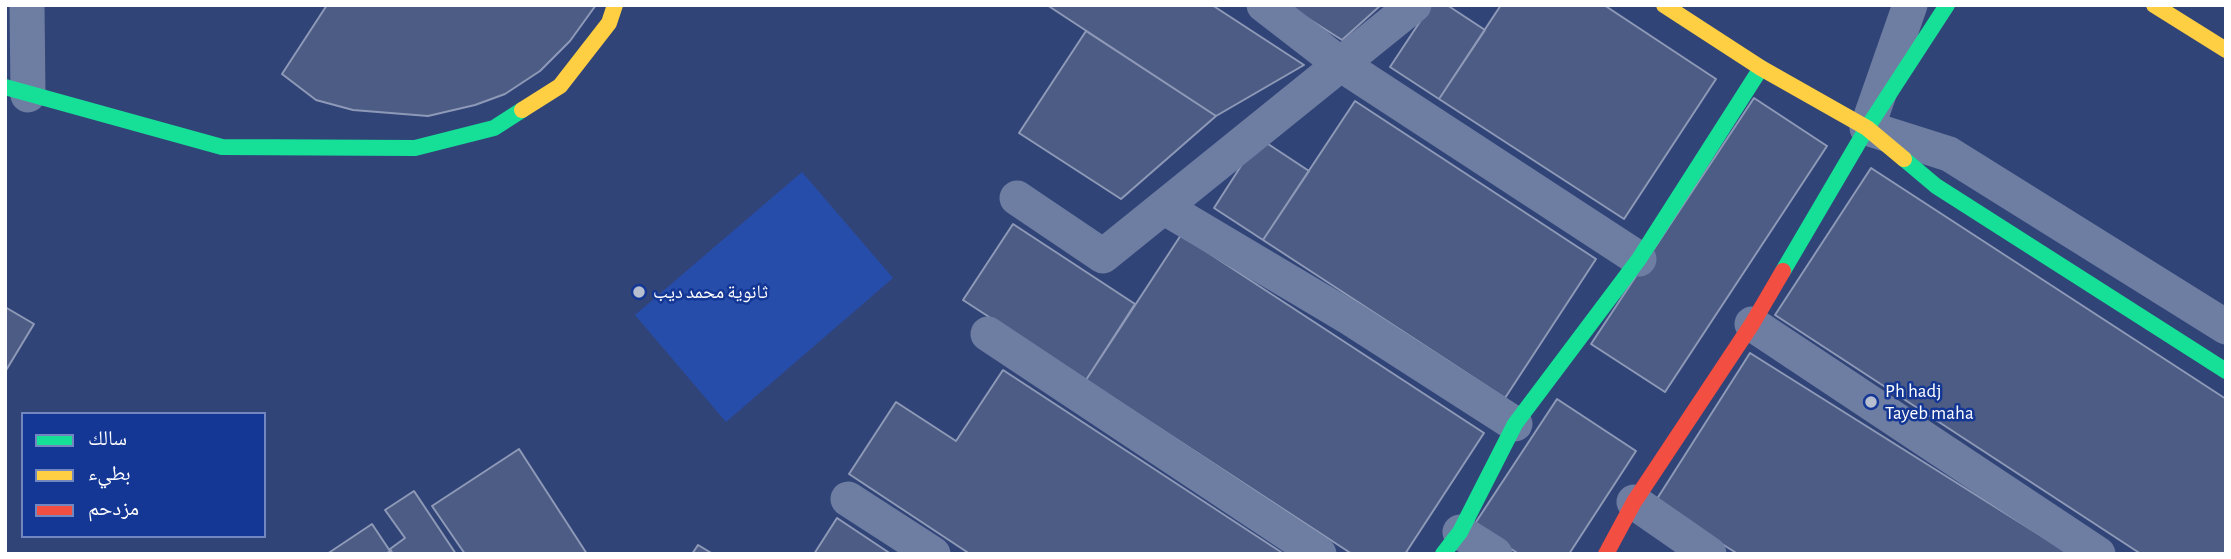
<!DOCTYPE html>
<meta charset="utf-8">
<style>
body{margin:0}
#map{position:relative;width:2231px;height:559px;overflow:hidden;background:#314477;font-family:"Alegreya Sans","Noto Naskh Arabic",sans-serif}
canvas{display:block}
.frame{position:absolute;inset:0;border:7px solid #fff;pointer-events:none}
.legend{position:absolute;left:21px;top:412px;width:245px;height:126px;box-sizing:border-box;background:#143694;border:2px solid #7286bf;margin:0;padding:9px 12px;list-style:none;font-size:21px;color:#fff}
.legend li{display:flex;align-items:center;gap:14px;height:35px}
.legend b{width:35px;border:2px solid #7286bf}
</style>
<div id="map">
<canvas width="2231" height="559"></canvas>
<div class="frame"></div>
<ul class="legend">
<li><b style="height:9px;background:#16e098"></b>سالك</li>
<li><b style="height:9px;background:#ffcf43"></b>بطيء</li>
<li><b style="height:9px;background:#f24e42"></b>مزدحم</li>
</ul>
</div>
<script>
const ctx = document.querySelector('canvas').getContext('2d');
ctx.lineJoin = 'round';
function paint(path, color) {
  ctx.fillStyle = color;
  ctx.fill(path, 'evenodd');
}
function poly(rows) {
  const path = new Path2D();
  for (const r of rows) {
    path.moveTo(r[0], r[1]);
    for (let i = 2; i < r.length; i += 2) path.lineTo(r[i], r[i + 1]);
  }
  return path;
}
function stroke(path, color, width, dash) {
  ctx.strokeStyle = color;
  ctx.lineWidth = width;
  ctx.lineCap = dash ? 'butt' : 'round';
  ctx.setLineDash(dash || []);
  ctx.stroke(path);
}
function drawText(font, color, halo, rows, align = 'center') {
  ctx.font = font + ' "Alegreya Sans","Noto Naskh Arabic",sans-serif';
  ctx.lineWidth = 5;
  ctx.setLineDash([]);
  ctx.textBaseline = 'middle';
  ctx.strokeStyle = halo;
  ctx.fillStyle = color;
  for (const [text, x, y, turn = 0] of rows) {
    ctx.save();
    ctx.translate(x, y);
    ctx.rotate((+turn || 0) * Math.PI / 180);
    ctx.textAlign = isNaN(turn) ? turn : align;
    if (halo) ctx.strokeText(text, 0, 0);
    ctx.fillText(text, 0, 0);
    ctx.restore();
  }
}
const green = poly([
 [802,172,893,278,726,422,635,315]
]);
const building = poly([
 [327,5,596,5,570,41,540,71,505,94,475,105,428,116,353,110,316,100,282,74,327,5],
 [1047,5,1212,5,1304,65,1216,116,1047,5],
 [1287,5,1381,5,1342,40,1287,5],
 [1431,5,1447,5,1485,30,1439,99,1390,67,1431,5],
 [1501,5,1604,5,1716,79,1624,219,1439,99,1501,5],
 [1086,31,1216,116,1121,199,1019,133,1086,31],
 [1754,98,1827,146,1665,392,1591,344,1754,98],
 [1355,101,1596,259,1505,398,1263,240,1355,101],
 [1259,138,1309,171,1263,240,1214,208,1259,138],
 [1871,168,2226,399,2226,554,2141,554,1775,315,1871,168],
 [1013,224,1135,304,1086,380,963,300,1013,224],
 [1181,235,1484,433,1405,554,1352,554,1086,380,1181,235],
 [5,307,34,324,5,372,5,307],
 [1750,353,2070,554,1738,554,1655,502,1750,353],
 [1003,370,1284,554,970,554,849,474,896,402,956,441,1003,370],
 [1557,399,1636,451,1569,554,1519,554,1474,525,1557,399],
 [519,449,587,554,465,554,432,506,519,449],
 [414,491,456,554,393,554,390,549,405,538,385,510,414,491],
 [837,518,891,554,814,554,837,518],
 [372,524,390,551,386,554,327,554,372,524],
 [698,545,713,554,692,554,698,545]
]);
const street = poly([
 [27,5,28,95],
 [1264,5,1339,63,1639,259],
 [1910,5,1867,128,1949,154,2226,327],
 [1017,198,1103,256,1414,5],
 [1165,208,1350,318,1515,424],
 [1752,324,2098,554],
 [988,334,1319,554],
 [848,499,933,554],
 [1634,502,1709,554],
 [1460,532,1495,554]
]);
const fast = poly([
 [5,87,222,147,415,148,494,128,522,110],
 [1904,159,1936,186,2226,371],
 [1783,271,1867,128,1947,5],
 [1443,554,1460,532,1515,424,1639,259,1761,68]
]);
const slow = poly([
 [1664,5,1761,68,1867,128,1904,159],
 [2154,5,2226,50],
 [522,110,560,86,609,23,615,5]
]);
const jam = poly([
 [1606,554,1634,502,1752,324,1783,271]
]);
const markers = [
 [639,292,7,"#b7becf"],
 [1871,402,7,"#b7becf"]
];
const poiNames = [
 ["ثانوية محمد ديب",653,292],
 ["Ph hadj",1885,391],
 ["Tayeb maha",1885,413]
];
paint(green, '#274dab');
paint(building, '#4c5c85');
stroke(building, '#8e99b7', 2);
stroke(street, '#6e7da2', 35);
stroke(fast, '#16e098', 16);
stroke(slow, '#ffcf43', 16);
stroke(jam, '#f24e42', 16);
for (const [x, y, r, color] of markers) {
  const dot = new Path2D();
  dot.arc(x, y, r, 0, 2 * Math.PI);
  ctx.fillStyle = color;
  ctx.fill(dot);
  stroke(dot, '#143694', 2.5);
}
drawText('19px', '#fff', '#143694', poiNames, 'left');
</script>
